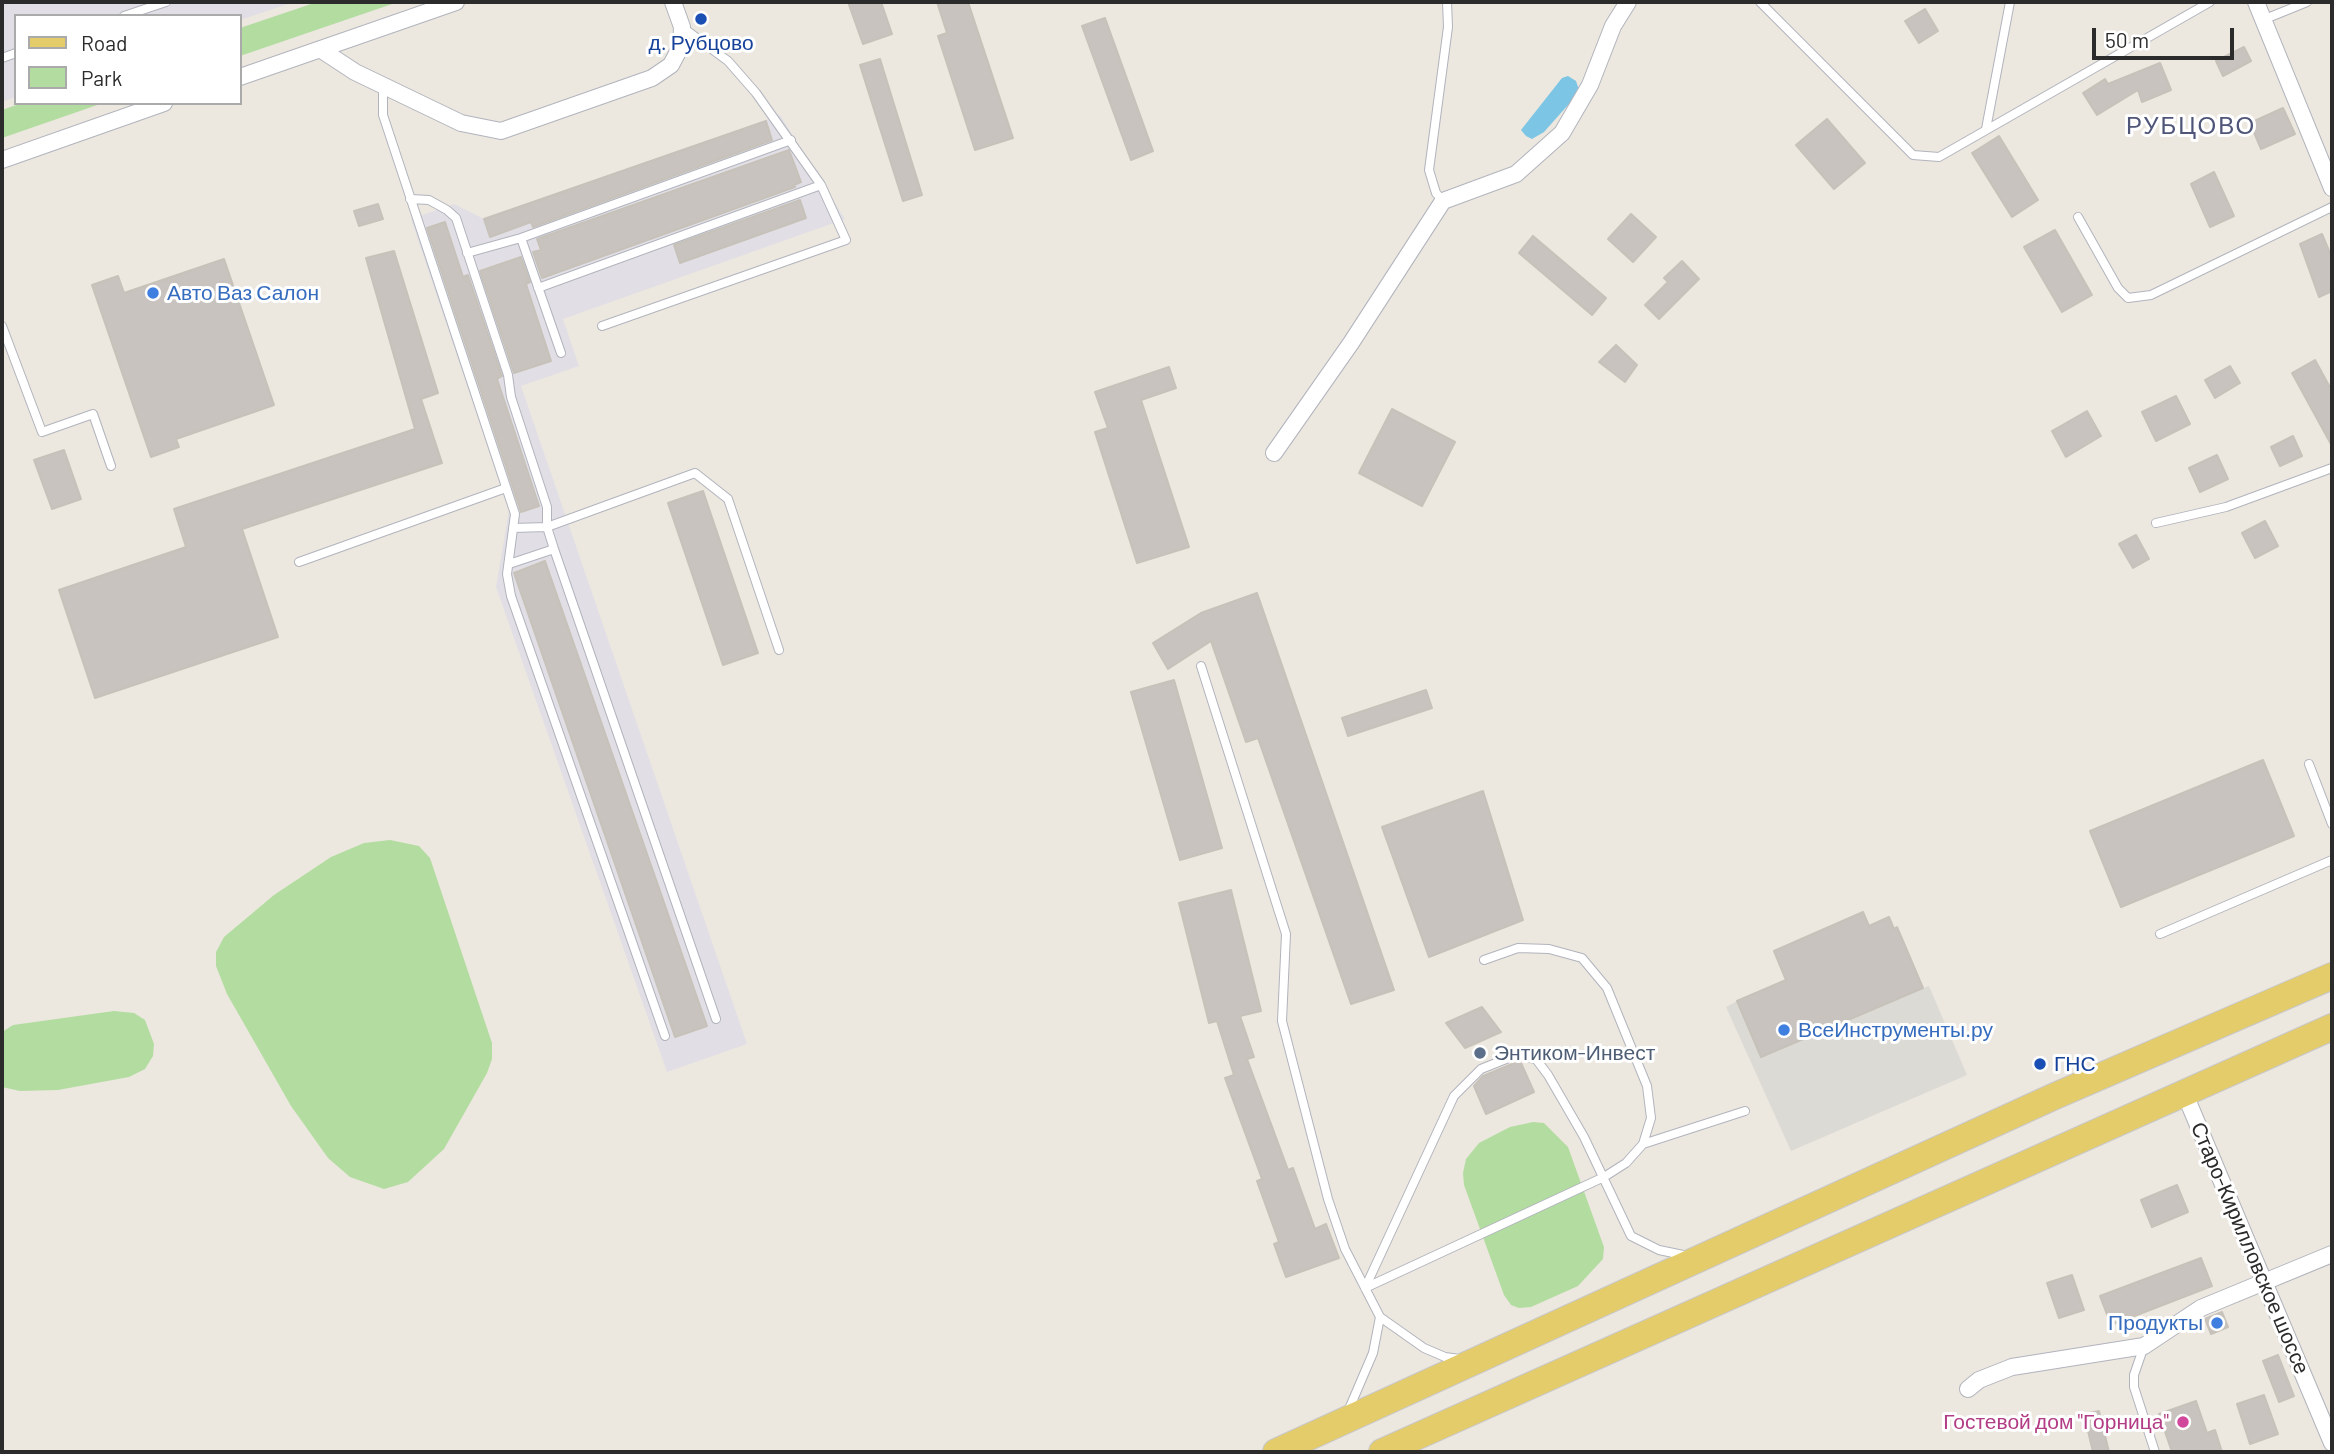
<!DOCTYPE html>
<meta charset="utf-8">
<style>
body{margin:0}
#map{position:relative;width:2334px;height:1454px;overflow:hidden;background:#ece7df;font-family:Barlow,sans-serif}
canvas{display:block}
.frame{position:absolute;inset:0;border:4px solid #2b2b2b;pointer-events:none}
.legend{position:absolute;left:14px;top:14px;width:228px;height:91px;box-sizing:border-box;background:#fff;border:2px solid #aaa;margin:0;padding:9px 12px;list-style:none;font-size:21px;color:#2b2b2b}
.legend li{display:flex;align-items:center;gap:14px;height:35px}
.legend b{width:35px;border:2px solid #aaa}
.scale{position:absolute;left:2092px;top:28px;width:142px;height:32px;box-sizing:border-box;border:4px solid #2b2b2b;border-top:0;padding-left:9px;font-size:21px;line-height:24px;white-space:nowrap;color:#2b2b2b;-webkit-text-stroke:5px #fff;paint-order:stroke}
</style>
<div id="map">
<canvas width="2334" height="1454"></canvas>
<div class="frame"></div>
<ul class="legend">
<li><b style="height:9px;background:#e4cc6b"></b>Road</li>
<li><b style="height:19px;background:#b3dda0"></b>Park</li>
</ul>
<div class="scale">50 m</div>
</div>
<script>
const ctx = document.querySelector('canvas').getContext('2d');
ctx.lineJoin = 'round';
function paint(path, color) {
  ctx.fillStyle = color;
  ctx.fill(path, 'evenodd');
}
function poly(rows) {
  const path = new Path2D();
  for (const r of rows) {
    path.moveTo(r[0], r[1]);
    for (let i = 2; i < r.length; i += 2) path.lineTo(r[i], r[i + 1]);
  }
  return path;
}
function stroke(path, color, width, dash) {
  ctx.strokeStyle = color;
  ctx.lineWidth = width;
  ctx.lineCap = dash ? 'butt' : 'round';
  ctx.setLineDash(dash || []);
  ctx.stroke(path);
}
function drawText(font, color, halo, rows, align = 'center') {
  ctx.font = font + ' Barlow,sans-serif';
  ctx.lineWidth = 6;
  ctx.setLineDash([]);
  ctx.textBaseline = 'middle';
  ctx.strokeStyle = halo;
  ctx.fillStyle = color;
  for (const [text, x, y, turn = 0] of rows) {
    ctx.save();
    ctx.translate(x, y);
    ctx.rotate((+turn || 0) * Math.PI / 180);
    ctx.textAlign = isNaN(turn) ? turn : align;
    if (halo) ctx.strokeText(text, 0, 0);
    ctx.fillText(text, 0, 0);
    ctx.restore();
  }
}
const industrial = poly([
 [2,2,294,2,240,20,240,16,16,16,16,97,2,102],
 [780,115,845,219,563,319,579,366,521,386,747,1044,667,1072,496,587,509,511,411,219,454,204,484,219]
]);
const green = poly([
 [317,2,398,2,240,56,240,28],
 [22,103,103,103,2,138,2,110],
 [390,840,419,846,430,858,492,1043,492,1059,487,1073,444,1149,408,1182,384,1189,350,1177,328,1158,291,1106,227,994,216,966,216,952,224,937,274,895,331,857,364,843],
 [114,1011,134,1013,145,1020,154,1044,153,1056,145,1069,129,1077,58,1090,20,1091,2,1087,2,1032,13,1025],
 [1533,1122,1544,1123,1568,1147,1604,1247,1603,1259,1578,1286,1531,1307,1519,1308,1511,1305,1504,1295,1464,1185,1463,1173,1466,1159,1479,1143,1510,1127]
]);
const plaza = poly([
 [1929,986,1967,1075,1791,1151,1726,1007,1737,1001,1762,1057]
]);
const water = poly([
 [1568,76,1576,81,1579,90,1576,96,1544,132,1532,139,1526,136,1521,130,1562,78]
]);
const building = poly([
 [848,2,881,2,892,34,863,44,848,2],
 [937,2,968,2,1013,138,975,150,938,36,947,33,937,2],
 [1925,9,1938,31,1919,43,1905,21,1925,9],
 [1105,18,1153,151,1131,160,1082,26,1105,18],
 [2244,47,2251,61,2223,76,2216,61,2244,47],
 [880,59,922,195,903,201,860,65,880,59],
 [2160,63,2171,90,2142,102,2138,90,2097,115,2083,93,2105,79,2108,84,2160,63],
 [2283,108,2295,134,2261,149,2250,123,2283,108],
 [1827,119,1865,163,1834,189,1796,145,1827,119],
 [766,121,772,140,533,227,531,222,490,237,484,219,766,121],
 [1999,136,2038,200,2012,217,1972,153,1999,136],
 [789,150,801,182,794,185,795,187,542,278,533,252,541,250,537,239,789,150],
 [2214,172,2234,216,2210,227,2191,184,2214,172],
 [800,200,806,218,680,263,674,245,800,200],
 [378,204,383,219,359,226,354,211,378,204],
 [1631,214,1656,237,1633,262,1608,239,1631,214],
 [445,222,463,277,468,275,502,376,497,379,539,506,521,512,427,228,445,222],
 [2055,230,2092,295,2062,312,2024,247,2055,230],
 [2322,234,2332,258,2332,291,2319,297,2300,244,2322,234],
 [1533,236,1606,298,1592,315,1519,253,1533,236],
 [394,251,438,393,421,399,442,463,242,529,278,637,95,698,59,590,186,547,174,509,415,429,366,258,394,251],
 [521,257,530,282,526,284,551,361,514,373,480,271,521,257],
 [224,259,274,405,176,439,179,447,151,457,92,285,118,276,124,293,224,259],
 [1682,261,1699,279,1659,319,1645,305,1668,282,1664,278,1682,261],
 [1616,345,1637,365,1625,382,1599,362,1616,345],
 [2315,360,2332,391,2332,446,2292,373,2315,360],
 [2230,366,2240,383,2215,398,2205,380,2230,366],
 [1169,367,1176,388,1141,400,1189,547,1137,563,1095,432,1108,428,1095,392,1169,367],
 [2176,396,2190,424,2156,441,2142,412,2176,396],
 [1392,409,1455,442,1422,506,1359,473,1392,409],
 [2087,411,2101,436,2066,457,2052,431,2087,411],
 [2293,436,2302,456,2280,466,2271,447,2293,436],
 [64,450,81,499,52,509,34,460,64,450],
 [2217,455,2228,479,2200,492,2189,468,2217,455],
 [703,491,758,653,723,665,668,503,703,491],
 [2265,521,2278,546,2255,558,2242,533,2265,521],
 [2136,535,2149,559,2133,568,2119,544,2136,535],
 [545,561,707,1026,675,1037,514,573,545,561],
 [1257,593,1394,990,1351,1004,1258,738,1246,742,1211,641,1168,669,1153,643,1201,613,1257,593],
 [1174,680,1222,848,1180,860,1131,692,1174,680],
 [1426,690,1432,708,1348,736,1342,718,1426,690],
 [2263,760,2294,836,2121,907,2090,831,2263,760],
 [1483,791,1523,920,1429,957,1382,827,1483,791],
 [1231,890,1261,1011,1240,1016,1254,1057,1247,1059,1288,1170,1293,1168,1315,1229,1326,1224,1339,1258,1286,1277,1274,1244,1279,1242,1257,1181,1262,1179,1225,1078,1234,1075,1217,1021,1209,1023,1179,903,1231,890],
 [1863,912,1869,926,1889,917,1894,929,1897,927,1923,988,1761,1057,1737,1001,1786,980,1774,951,1863,912],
 [1482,1007,1501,1032,1465,1048,1446,1023,1482,1007],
 [1517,1062,1521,1063,1534,1092,1486,1114,1474,1086,1483,1076,1517,1062],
 [2177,1185,2188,1212,2152,1227,2141,1200,2177,1185],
 [2201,1258,2212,1286,2111,1325,2100,1296,2201,1258],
 [2072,1275,2084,1310,2059,1318,2047,1283,2072,1275],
 [2222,1312,2228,1327,2211,1334,2205,1319,2222,1312],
 [2278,1355,2294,1396,2279,1402,2263,1361,2278,1355],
 [2264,1395,2278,1434,2250,1444,2237,1404,2264,1395],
 [2196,1401,2207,1433,2215,1430,2222,1452,2172,1452,2159,1414,2196,1401],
 [2099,1411,2109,1452,2093,1452,2084,1414,2099,1411]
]);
const service = poly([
 [1760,2,1913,155,1939,157,2210,2],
 [124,16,166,2],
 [2265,19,2307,2],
 [2,58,16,53],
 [383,86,383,115,515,514,507,574,511,596,665,1036],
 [1986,129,2010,2],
 [410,199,429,200,447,210,456,218,508,375,511,397,547,507,547,527,554,549,716,1019],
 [1443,201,1436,193,1429,170,1448,27,1447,2],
 [2078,217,2118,288,2128,298,2151,295,2332,207],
 [467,253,521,238],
 [538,288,821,185],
 [2,326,42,432,93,414,111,466],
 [602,326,846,240,821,185,756,93,728,61,682,27],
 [561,353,521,238,791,140],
 [2156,523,2226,507,2332,468],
 [513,528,547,527,695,473,728,499,779,650],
 [299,562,506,488],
 [509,564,554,549],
 [1201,666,1286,934,1282,1021,1328,1199,1345,1249,1380,1317,1424,1348,1445,1357,1460,1359],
 [2309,764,2332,824],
 [2160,934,2332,860],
 [1643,1144,1745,1111],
 [1365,1288,1604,1177,1626,1163,1643,1144,1651,1118,1647,1086,1607,988,1582,958,1549,949,1518,948,1484,960],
 [1365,1288,1454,1096,1481,1069,1516,1055,1536,1059,1548,1075,1584,1137,1631,1236,1659,1250,1688,1256],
 [2144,1346,2134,1375,2134,1387,2155,1452],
 [1349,1409,1373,1353,1380,1317]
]);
const minor = poly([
 [2256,2,2332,188],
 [320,49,355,72,461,123,501,131,652,78,671,65,681,46,682,27,673,2],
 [240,77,456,2],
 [2,160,164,103],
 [1274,453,1351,343,1443,201,1516,174,1562,133,1590,85,1613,26,1628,2],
 [2184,1092,2332,1443],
 [1968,1389,1979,1380,2012,1367,2144,1346,2201,1308,2332,1254]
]);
const primary = poly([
 [1276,1452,2055,1096,2332,976],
 [1382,1452,2332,1027]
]);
const markers = [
 [701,19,7,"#1a4fb4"],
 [153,293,7,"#3f7fe0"],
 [1784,1030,7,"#3f7fe0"],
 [1480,1053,7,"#5c6f8a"],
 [2040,1064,7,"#1a4fb4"],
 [2217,1323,7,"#3f7fe0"],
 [2183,1422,7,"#d1479c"]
];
const transitNames = [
 ["д. Рубцово",701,43],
 ["ГНС",2054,1064,"left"]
];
const shopNames = [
 ["Авто Ваз Салон",167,293],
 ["ВсеИнструменты.ру",1798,1030],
 ["Продукты",2203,1323,"right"]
];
const serviceNames = [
 ["Энтиком-Инвест",1494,1053]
];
const streetNames = [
 ["Старо-Кирилловское шоссе",2250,1248,67]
];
const hotelNames = [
 ["Гостевой дом \"Горница\"",2169,1422]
];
const quarterNames = [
 ["РУБЦОВО",2191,126]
];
paint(industrial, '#e1dfe5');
paint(green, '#b3dda0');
paint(plaza, '#dcdad5');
paint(water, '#7cc5e4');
paint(building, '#c8c3be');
stroke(building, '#c7c2b9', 2);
stroke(service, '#b2b4bd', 10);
stroke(minor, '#b2b4bd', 18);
stroke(primary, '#c8c8c8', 28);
stroke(service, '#fff', 8);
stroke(minor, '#fff', 16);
stroke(primary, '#e4cc6b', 26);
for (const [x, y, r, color] of markers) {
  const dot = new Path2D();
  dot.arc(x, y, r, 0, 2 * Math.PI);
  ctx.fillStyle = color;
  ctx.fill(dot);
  stroke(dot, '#fff', 2.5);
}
drawText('21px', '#164399', '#fff', transitNames);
drawText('21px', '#366cbe', '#fff', shopNames, 'left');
drawText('21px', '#4e5e75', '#fff', serviceNames, 'left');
drawText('21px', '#2b2b2b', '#fff', streetNames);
drawText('21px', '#b23c85', '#fff', hotelNames, 'right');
ctx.letterSpacing = '2px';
drawText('24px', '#4f5578', '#fff', quarterNames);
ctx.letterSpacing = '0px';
</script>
